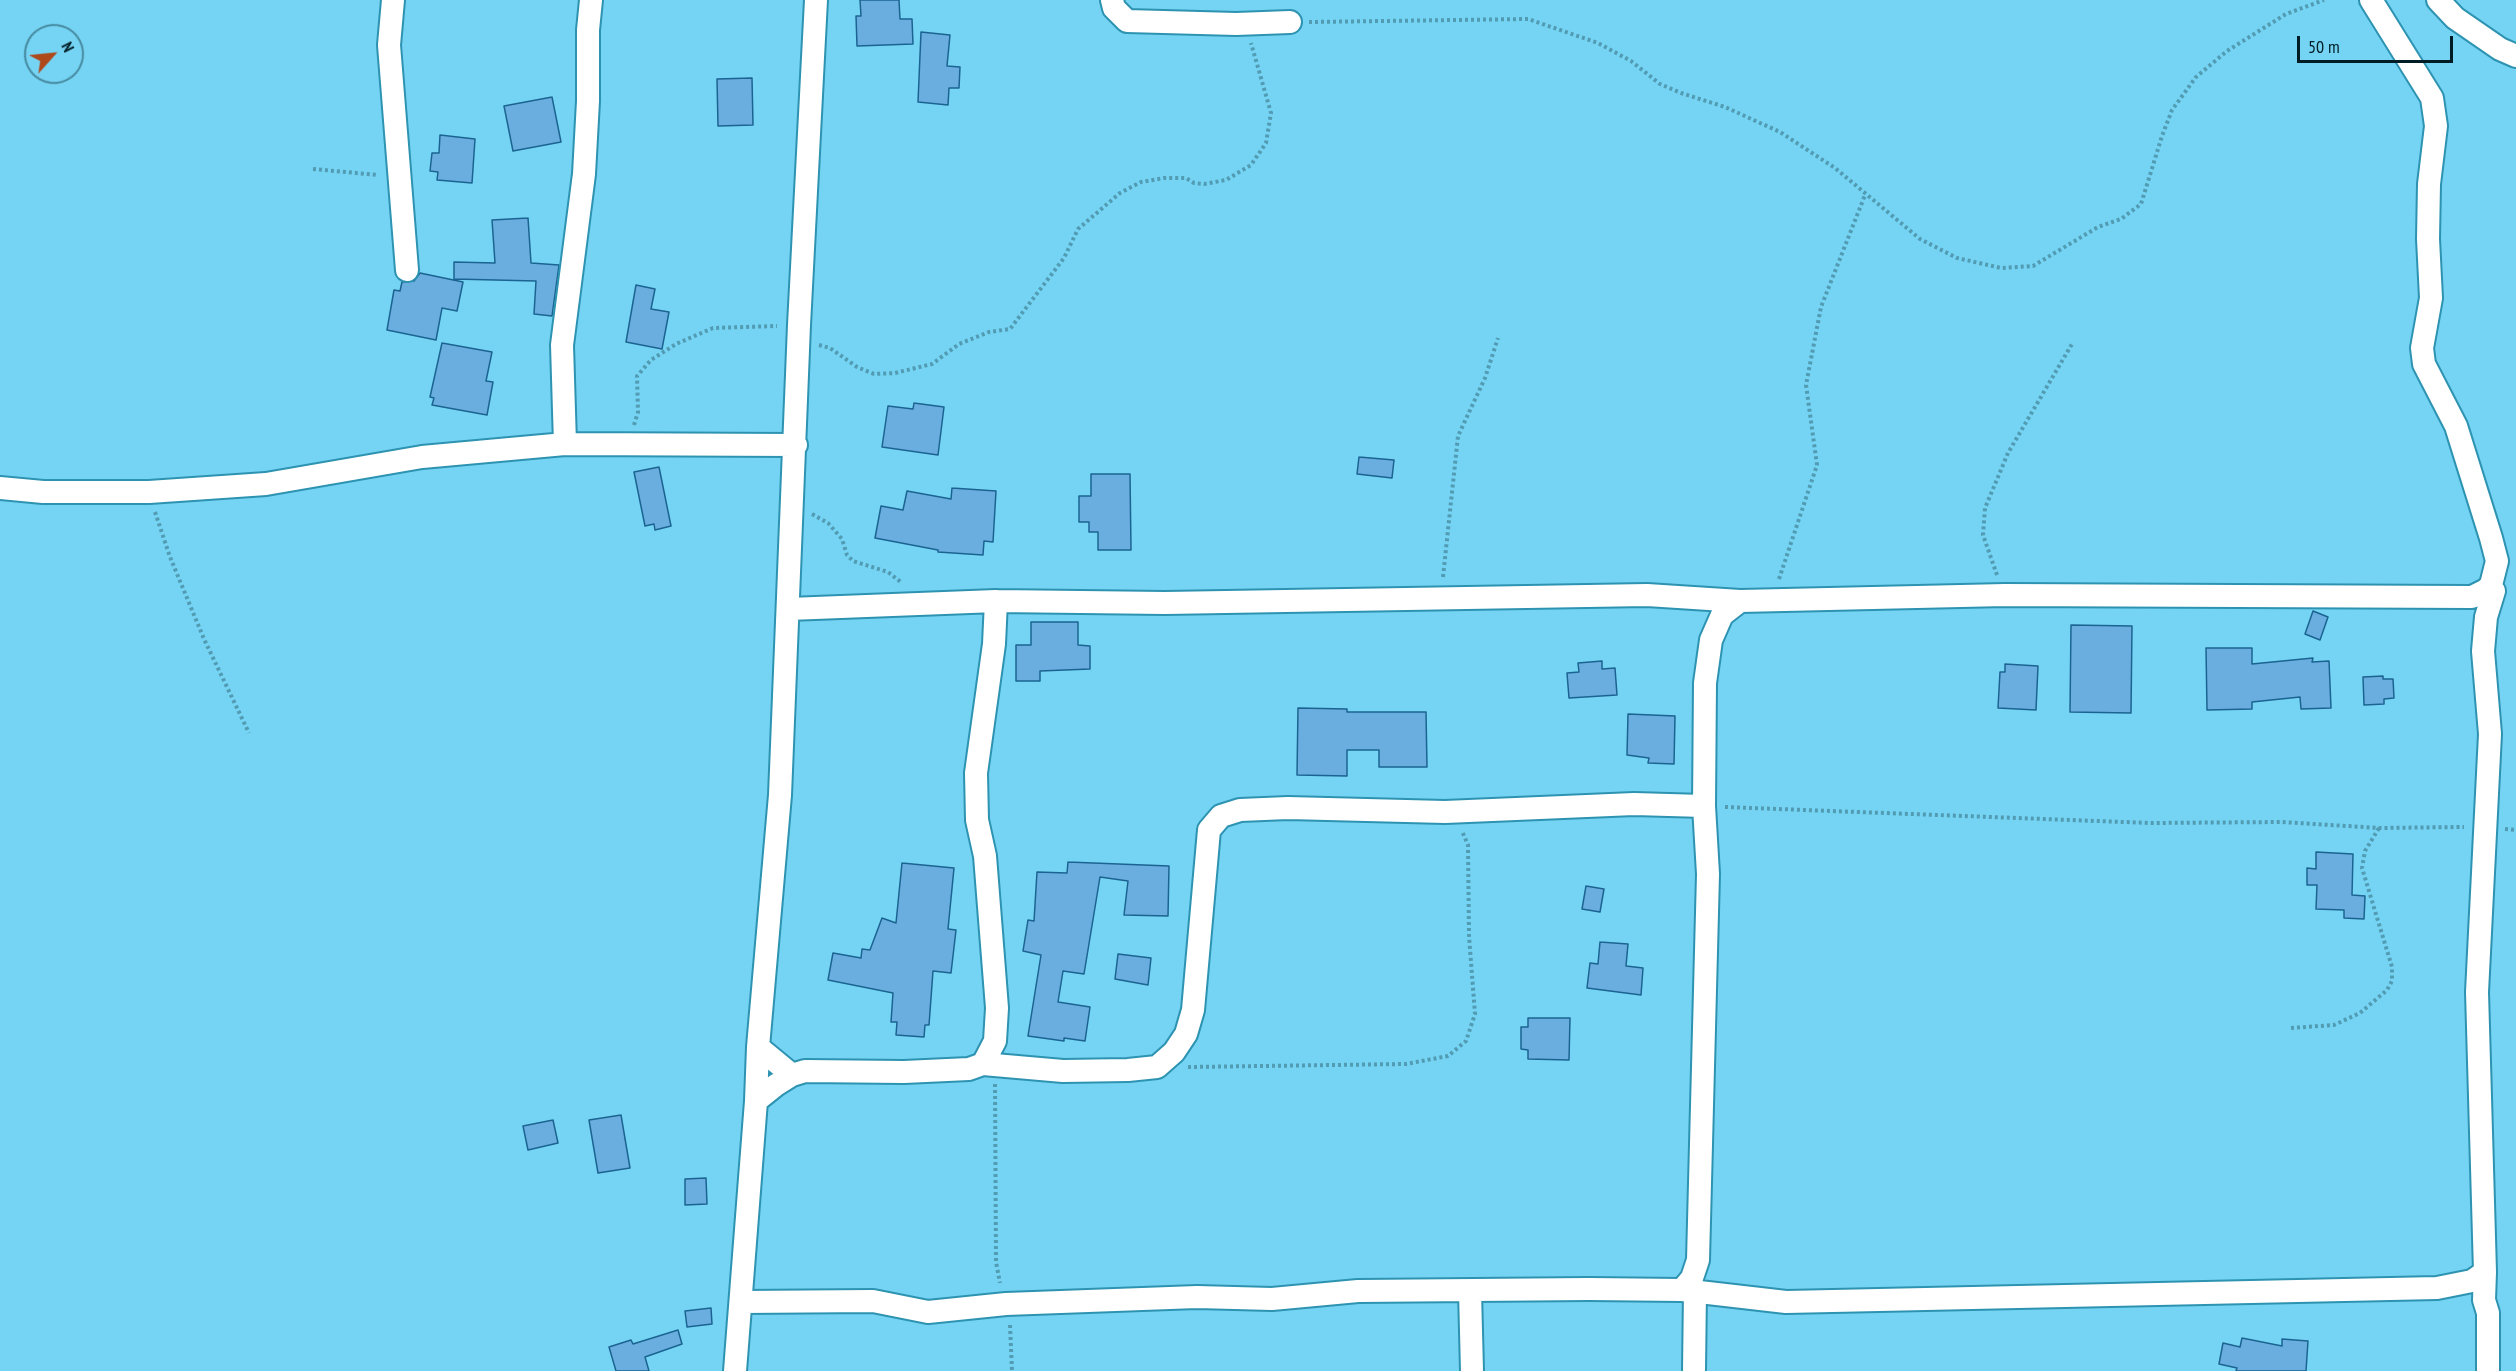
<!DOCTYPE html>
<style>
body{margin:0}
#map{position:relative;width:2516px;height:1371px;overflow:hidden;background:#75d4f3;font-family:"PT Sans Narrow",sans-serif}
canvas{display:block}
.north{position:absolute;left:24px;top:24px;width:60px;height:60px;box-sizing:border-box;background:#75d4f3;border:2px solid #468aa1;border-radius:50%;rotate:63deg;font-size:16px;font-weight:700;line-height:24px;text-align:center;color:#001c25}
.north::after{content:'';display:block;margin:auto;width:21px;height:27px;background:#ae491c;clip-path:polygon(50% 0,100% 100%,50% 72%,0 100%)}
.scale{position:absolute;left:2297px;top:36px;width:156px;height:27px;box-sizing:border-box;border:3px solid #001c25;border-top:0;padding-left:8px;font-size:18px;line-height:21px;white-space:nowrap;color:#001c25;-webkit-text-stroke:4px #75d4f3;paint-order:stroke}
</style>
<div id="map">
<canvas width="2516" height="1371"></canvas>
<div class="north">N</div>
<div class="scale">50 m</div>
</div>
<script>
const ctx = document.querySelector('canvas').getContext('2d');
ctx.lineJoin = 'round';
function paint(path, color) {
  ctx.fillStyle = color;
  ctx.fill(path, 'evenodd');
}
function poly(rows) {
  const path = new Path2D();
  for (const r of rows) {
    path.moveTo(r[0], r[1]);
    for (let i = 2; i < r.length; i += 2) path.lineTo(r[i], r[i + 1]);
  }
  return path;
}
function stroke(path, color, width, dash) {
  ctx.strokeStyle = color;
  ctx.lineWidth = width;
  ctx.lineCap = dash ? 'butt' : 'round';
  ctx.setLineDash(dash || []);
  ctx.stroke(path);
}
const building = poly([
 [860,0,899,0,900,19,912,19,913,44,857,46,856,16,861,16,860,0],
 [921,32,950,35,947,66,960,67,959,88,949,88,948,105,918,102,921,32],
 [752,78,753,125,718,126,717,79,752,78],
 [552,97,561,142,513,151,504,106,552,97],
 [440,135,475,139,472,183,437,180,438,172,430,171,432,153,439,153,440,135],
 [528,218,531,263,559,265,552,316,534,314,536,281,454,279,454,262,495,263,492,220,528,218],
 [420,273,463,282,457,311,442,308,436,340,387,330,394,290,400,291,402,282,414,281,420,273],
 [636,285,655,289,651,309,669,312,662,349,626,342,636,285],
 [442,343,492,352,486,381,493,382,487,415,432,405,434,398,430,397,442,343],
 [914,403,944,407,938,455,882,447,888,406,913,409,914,403],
 [1359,457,1394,460,1392,478,1357,474,1359,457],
 [659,467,671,526,655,530,654,524,645,526,634,472,659,467],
 [1091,474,1130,474,1131,550,1098,550,1098,532,1089,532,1089,522,1079,522,1079,496,1091,496,1091,474],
 [952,488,996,491,993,542,984,541,983,555,938,552,938,550,875,538,881,506,903,510,907,491,951,499,952,488],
 [2313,611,2328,617,2320,640,2305,634,2313,611],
 [1031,622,1078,622,1078,645,1090,646,1090,669,1040,671,1040,681,1016,681,1016,645,1031,645,1031,622],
 [2071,625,2132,626,2131,713,2070,712,2071,625],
 [2206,648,2252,648,2252,664,2313,658,2312,662,2329,661,2331,708,2301,709,2300,697,2252,702,2252,709,2207,710,2206,648],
 [1602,661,1602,669,1615,668,1617,695,1569,698,1567,673,1579,672,1578,663,1602,661],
 [2005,664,2038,666,2036,710,1998,708,2000,672,2005,672,2005,664],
 [2383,676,2383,679,2393,679,2394,698,2384,699,2384,704,2364,705,2363,677,2383,676],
 [1298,708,1347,709,1347,712,1426,712,1427,767,1379,767,1379,750,1347,750,1347,776,1297,775,1298,708],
 [1628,714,1675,716,1674,764,1648,763,1649,758,1627,755,1628,714],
 [2316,852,2353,854,2352,895,2365,896,2364,919,2344,918,2344,910,2316,909,2317,885,2307,885,2307,868,2316,869,2316,852],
 [1068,862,1169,866,1168,916,1124,915,1128,881,1100,877,1084,974,1063,971,1058,1002,1090,1007,1085,1041,1064,1038,1064,1041,1028,1036,1041,955,1023,951,1028,920,1034,921,1037,872,1067,873,1068,862],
 [902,863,954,868,948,929,956,930,951,973,933,971,929,1025,925,1025,924,1037,896,1035,897,1022,891,1022,893,993,828,980,833,953,861,958,862,949,870,950,882,918,896,923,902,863],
 [1586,886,1604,889,1600,912,1582,909,1586,886],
 [1600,942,1628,944,1626,966,1643,968,1641,995,1587,988,1590,963,1598,964,1600,942],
 [1118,954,1151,958,1148,985,1115,979,1118,954],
 [1528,1018,1570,1018,1569,1060,1528,1059,1528,1050,1521,1049,1521,1027,1528,1027,1528,1018],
 [621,1115,630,1168,598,1173,589,1120,621,1115],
 [553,1120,558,1143,528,1150,523,1126,553,1120],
 [706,1178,707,1204,685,1205,685,1179,706,1178],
 [711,1308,712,1324,687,1327,685,1311,711,1308],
 [678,1330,682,1344,645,1357,649,1371,616,1371,609,1347,631,1340,633,1344,678,1330],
 [2242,1338,2282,1346,2282,1339,2308,1341,2306,1371,2236,1371,2237,1368,2219,1364,2223,1343,2240,1347,2242,1338]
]);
const path = poly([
 [1309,22,1528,19,1598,43,1631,61,1660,84,1681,93,1725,107,1780,132,1835,168,1920,239,1957,258,2001,268,2033,266,2098,227,2121,219,2141,204,2162,136,2172,110,2196,77,2227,51,2286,14,2324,0],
 [313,169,378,175],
 [819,345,830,348,857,367,874,374,895,373,932,364,959,344,989,332,1010,329,1064,258,1078,229,1120,193,1141,182,1164,178,1186,178,1194,183,1204,184,1226,180,1251,165,1266,143,1271,113,1251,43],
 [634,425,638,412,637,376,651,360,676,344,713,328,777,326],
 [155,512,170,557,204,639,249,733],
 [812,514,828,523,842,539,847,555,853,561,888,572,902,583],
 [1997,575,1983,535,1985,508,2008,453,2072,344],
 [1443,577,1458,436,1485,378,1498,338],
 [1779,579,1817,465,1806,385,1821,307,1865,195],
 [1725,807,2150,823,2282,822,2379,828,2464,827],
 [2505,829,2516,830],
 [2291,1028,2334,1025,2360,1013,2387,990,2392,981,2392,967,2362,868,2365,851,2379,828],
 [1188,1067,1406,1064,1448,1056,1466,1041,1475,1014,1469,936,1468,845,1462,831],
 [995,1084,996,1262,1000,1283],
 [1010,1325,1012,1371]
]);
const street = poly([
 [393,0,389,45,407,270],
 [1112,0,1114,8,1127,21,1236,24,1290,22],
 [2438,0,2455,18,2500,49,2516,56],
 [565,444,562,345,584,174,588,101,588,30,591,0],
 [0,488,43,492,149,492,266,484,422,457,565,444,796,445],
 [789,609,996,601,1165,603,1647,595,1740,601],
 [758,1047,792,1075],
 [983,1064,1063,1071,1128,1070,1157,1067,1174,1052,1186,1034,1193,1010,1209,830,1221,816,1240,810,1288,808,1445,812,1634,804,1704,806],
 [756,1101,776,1085,792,1075,805,1071,904,1072,969,1069,983,1064,995,1041,997,1008,985,856,977,820,976,773,994,644,996,601],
 [2485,1272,2484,1300,2488,1313,2488,1371],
 [1682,1290,1692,1278,1698,1260,1708,874,1704,806,1705,683,1711,640,1722,615,1740,601,2005,595,2472,597,2486,590,2491,585,2497,561,2491,538,2456,426,2424,364,2422,348,2431,298,2428,239,2429,184,2436,126,2432,98,2371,0],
 [1470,1291,1472,1371],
 [741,1302,873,1301,928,1312,1006,1304,1197,1297,1272,1299,1358,1291,1589,1289,1682,1290,1786,1302,2437,1288,2472,1281,2485,1272,2477,992,2490,734,2483,651,2486,617,2494,591],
 [735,1371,756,1101,758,1047,780,795,799,325,816,0],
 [1694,1371,1695,1291]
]);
paint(building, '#6aaee0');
stroke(building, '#1b6491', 1.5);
stroke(street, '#2d93b1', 26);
stroke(path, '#519bb3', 4, [3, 3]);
stroke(street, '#fff', 22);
</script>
